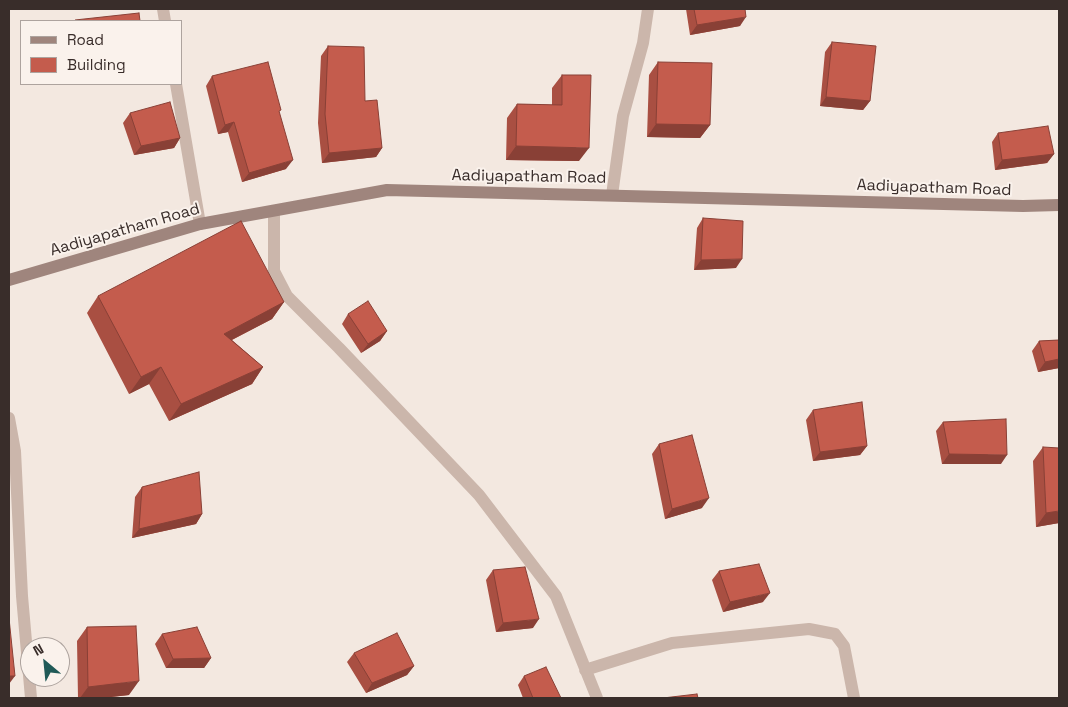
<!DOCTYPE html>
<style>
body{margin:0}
#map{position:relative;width:1068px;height:707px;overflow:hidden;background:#f3e8e0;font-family:"Space Grotesk",sans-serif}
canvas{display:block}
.frame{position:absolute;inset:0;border:10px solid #392d2a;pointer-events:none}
.legend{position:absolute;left:20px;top:20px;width:162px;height:65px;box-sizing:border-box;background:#faf2ec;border:1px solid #ada39e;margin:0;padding:6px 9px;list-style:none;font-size:15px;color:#392d2a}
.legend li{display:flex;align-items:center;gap:10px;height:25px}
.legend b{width:25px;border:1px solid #ada39e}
.north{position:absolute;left:20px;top:637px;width:50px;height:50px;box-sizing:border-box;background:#faf2ec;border:1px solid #ada39e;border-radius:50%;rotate:332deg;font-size:14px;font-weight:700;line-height:20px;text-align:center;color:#392d2a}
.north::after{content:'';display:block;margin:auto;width:18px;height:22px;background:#205a57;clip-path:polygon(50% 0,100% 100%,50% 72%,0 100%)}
</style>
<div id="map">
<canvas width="1068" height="707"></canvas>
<div class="frame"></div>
<ul class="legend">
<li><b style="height:6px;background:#9f857d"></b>Road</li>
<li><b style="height:14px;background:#c45c4d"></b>Building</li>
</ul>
<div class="north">N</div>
</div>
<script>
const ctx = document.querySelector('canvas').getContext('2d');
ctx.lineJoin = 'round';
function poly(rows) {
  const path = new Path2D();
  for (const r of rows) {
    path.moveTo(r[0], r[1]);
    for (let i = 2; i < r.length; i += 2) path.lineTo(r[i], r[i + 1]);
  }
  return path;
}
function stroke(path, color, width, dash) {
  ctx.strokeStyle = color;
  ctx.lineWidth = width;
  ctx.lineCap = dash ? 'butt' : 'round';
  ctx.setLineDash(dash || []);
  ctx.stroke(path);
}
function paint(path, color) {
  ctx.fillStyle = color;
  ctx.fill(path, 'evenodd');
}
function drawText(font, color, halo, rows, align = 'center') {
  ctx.font = font + ' "Space Grotesk",sans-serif';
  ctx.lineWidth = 4;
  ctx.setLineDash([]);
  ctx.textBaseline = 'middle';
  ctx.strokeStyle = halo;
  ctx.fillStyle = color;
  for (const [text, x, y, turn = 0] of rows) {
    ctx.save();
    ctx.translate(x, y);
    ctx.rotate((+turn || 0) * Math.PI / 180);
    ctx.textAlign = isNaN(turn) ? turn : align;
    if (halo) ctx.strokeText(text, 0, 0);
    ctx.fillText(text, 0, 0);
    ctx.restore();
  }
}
const street = poly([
 [163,9,165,21],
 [176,84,200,224],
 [612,195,623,116,643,43,648,9],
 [274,211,274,271,287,296,339,348,479,495,556,596,597,698],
 [9,418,15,451,22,596,31,698],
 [585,670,672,643,809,629,835,634,844,646,854,698]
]);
const secondary = poly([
 [9,280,200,224,387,190,1023,206,1059,205]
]);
const wall = poly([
 [686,9,745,9,740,26,690,35],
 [832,42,870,101,863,110,820,106,825,52],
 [328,46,365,101,382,148,376,157,322,163,318,123,321,56],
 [658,62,710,125,700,138,647,137,649,75],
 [562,75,579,161,506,160,507,118,517,104,552,105,552,88],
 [212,76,279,113,286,169,242,182,228,132,218,134,206,86],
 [130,113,180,138,174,148,134,155,123,123],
 [998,133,1054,154,1047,163,995,170,992,142],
 [703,218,736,268,694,270,697,228],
 [98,296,284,302,272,319,232,340,263,367,252,384,169,421,149,384,129,394,87,313],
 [348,314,387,331,380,341,361,353,342,324],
 [1059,340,1059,368,1038,372,1032,351,1039,341],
 [813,410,867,446,860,455,813,461,806,420],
 [943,422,1001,464,942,464,936,431],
 [659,444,702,508,665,519,652,454],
 [1043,447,1059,523,1036,527,1033,461],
 [142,487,202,514,196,524,132,538,135,497],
 [493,570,533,628,496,632,486,580],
 [719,571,763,602,723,612,712,580],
 [87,627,129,695,102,698,78,698,77,641],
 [162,634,211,658,204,668,166,668,155,644],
 [354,653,414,666,407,675,366,693,347,662],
 [524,676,561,698,523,698,518,685]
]);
const shadedWall = poly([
 [746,17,740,26,690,35,697,25],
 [826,97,870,101,863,110,820,106],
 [234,122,228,132,218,134,225,125],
 [656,124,710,125,700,138,647,137],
 [180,138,174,148,134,155,141,146],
 [516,146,589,148,579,161,506,160],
 [382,148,376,157,322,163,329,153],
 [1054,154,1047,163,995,170,1002,160],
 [293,160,286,169,242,182,249,173],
 [742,259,736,268,694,270,701,260],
 [284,302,272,319,212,350,224,334],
 [387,331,380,341,361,353,368,344],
 [1059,359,1059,368,1038,372,1045,362],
 [161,367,149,384,129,394,141,377],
 [263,367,252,384,169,421,181,404],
 [867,446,860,455,813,461,820,452],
 [949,454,1007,455,1001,464,942,464],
 [709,498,702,508,665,519,672,509],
 [1059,511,1059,523,1036,527,1046,513],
 [202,514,196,524,132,538,139,529],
 [770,593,763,602,723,612,730,602],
 [539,619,533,628,496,632,503,623],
 [211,658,204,668,166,668,173,659],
 [414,666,407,675,366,693,372,683],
 [9,676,15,676,9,684],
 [139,681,129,695,102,698,80,698,88,687]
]);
const building = poly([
 [694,9,745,9,746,17,697,25,694,9],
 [139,13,140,21,75,21,75,20,139,13],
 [832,42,876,46,870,101,826,97,832,42],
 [328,46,364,47,365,101,377,100,382,148,329,153,325,114,328,46],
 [268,62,281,110,279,111,293,160,249,173,234,122,225,125,212,76,268,62],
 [658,62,712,63,710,125,656,124,658,62],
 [562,75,591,75,589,148,516,146,517,104,562,105,562,75],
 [170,102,180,138,141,146,130,113,170,102],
 [1048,126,1054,154,1002,160,998,133,1048,126],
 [703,218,743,221,742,259,701,260,703,218],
 [241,221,284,302,224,334,263,367,181,404,161,367,141,377,98,296,241,221],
 [368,301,387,331,368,344,348,314,368,301],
 [1059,340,1059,359,1045,362,1039,341,1059,340],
 [862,402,867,446,820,452,813,410,862,402],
 [1006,419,1007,455,949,454,943,422,1006,419],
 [692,435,709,498,672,509,659,444,692,435],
 [1043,447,1059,448,1059,511,1046,513,1043,447],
 [199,472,202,514,139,529,142,487,199,472],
 [759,564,770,593,730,602,719,571,759,564],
 [525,567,539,619,503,623,493,570,525,567],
 [9,618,15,676,9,676,9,618],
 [136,626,139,681,88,687,87,627,136,626],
 [197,627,211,658,173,659,162,634,197,627],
 [397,633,414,666,372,683,354,653,397,633],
 [546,667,561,698,533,698,524,676,546,667],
 [697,694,698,698,663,698,697,694]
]);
const streetNames = [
 ["Aadiyapatham Road",529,177,1],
 ["Aadiyapatham Road",934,188,2],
 ["Aadiyapatham Road",125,230,-16]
];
stroke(street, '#cbb6ab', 12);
stroke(secondary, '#9f857d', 12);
paint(wall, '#a94f42');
paint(shadedWall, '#894036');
paint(building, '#c45c4d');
stroke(building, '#894036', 1);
drawText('16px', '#392d2a', '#faf2ec', streetNames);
</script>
